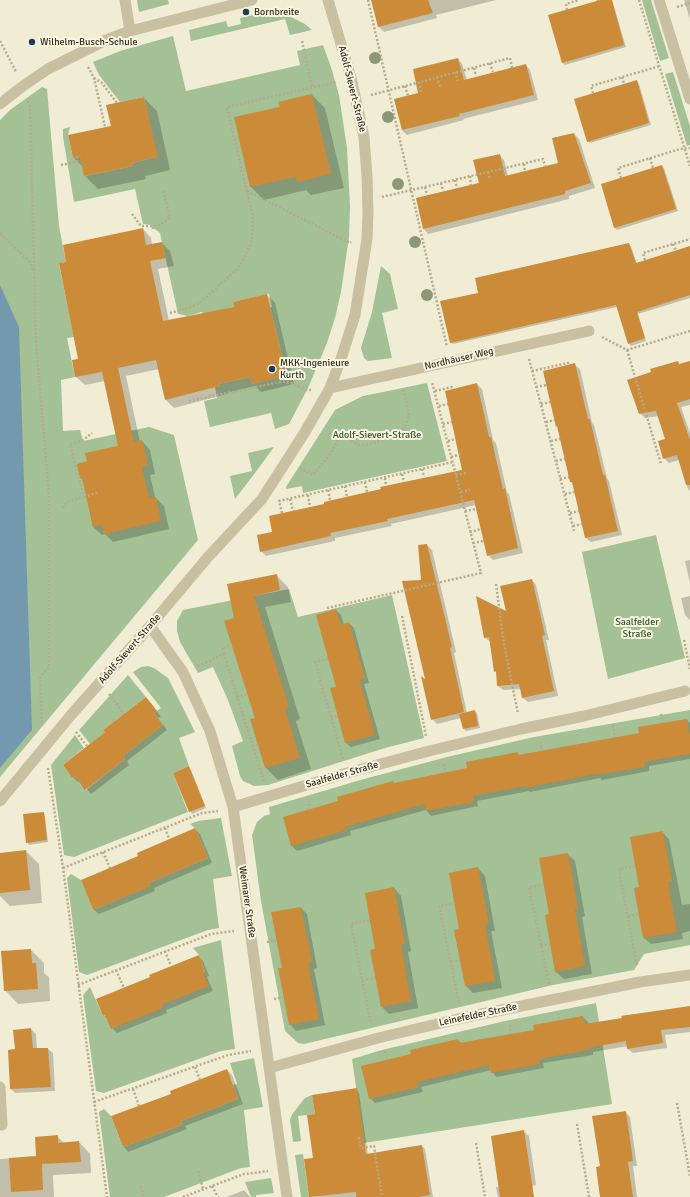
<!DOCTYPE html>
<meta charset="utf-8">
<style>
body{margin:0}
canvas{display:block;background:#f1edd5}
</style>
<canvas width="690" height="1197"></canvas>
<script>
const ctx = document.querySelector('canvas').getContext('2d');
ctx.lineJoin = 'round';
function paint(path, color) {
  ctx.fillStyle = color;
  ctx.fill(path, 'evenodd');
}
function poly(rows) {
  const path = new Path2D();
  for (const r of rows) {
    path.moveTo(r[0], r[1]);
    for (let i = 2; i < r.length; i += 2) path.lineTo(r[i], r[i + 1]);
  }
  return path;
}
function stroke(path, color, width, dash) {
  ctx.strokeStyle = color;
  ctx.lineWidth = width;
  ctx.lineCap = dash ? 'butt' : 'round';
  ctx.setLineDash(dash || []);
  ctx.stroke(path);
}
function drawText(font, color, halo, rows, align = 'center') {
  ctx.font = font + ' Signika,sans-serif';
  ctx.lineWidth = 4;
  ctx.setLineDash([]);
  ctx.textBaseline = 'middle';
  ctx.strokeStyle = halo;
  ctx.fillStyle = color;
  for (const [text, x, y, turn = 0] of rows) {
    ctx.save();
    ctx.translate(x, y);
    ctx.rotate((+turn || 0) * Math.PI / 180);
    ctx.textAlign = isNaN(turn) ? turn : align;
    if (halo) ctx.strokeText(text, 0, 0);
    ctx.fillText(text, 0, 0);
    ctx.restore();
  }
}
const green = poly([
 [137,0,168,0,169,4,139,12],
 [642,0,651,0,669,58,660,61],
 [262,13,284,15,293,18,305,24,312,30,290,35,285,19,191,41,189,30,226,21,228,27,241,24,240,18],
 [173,36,186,91,300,65,297,51,323,45,331,67,339,95,347,148,350,207,349,237,341,292,335,318,327,343,308,388,289,424,275,429,271,413,210,427,204,401,217,398,215,387,220,386,219,384,250,377,252,384,288,375,285,363,284,363,270,307,272,307,269,294,233,302,234,307,203,314,202,312,188,316,178,314,160,233,155,229,152,229,151,225,143,224,135,189,74,202,63,137,63,129,70,127,68,135,73,158,80,156,85,176,133,166,132,163,157,157,144,97,120,102,99,75,93,62,120,51],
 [673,72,690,126,690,145,687,146,665,74],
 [42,87,47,89,59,226,66,262,59,264,74,337,67,338,75,377,61,380,63,431,80,430,83,441,149,427,174,435,198,540,0,777,0,120,10,110],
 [381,266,390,274,398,309,382,313,392,358,368,361,364,358,361,348,372,312],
 [427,383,447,461,303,493,302,486,286,489,286,487,335,410,363,396],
 [274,447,255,473,235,499,230,476,252,471,248,453],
 [656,535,685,658,608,679,582,552],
 [289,589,298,617,392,595,424,738,385,748,268,785,254,786,243,781,240,776,232,746,243,741,228,700,213,667,198,673,180,642,177,631,177,621,183,610],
 [148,666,154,668,168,678,195,732,179,738,189,766,173,773,188,812,74,857,64,855,51,765,75,735,84,748,63,765,72,778,75,776,86,790,125,759,123,756,163,725,154,713,161,708,133,672,141,667],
 [128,675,146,697,103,730,105,732,90,744,79,730],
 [690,710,690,945,644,954,634,970,553,985,304,1044,298,1043,285,1031,261,901,252,835,257,822,264,816,270,814,269,807,364,779,447,757,534,737],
 [221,818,232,876,213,879,219,928,208,930,87,975,79,972,67,878,71,874,81,880,93,910,150,886,149,883,208,858,195,828,190,824,198,821],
 [221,940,235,1049,221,1051,104,1093,96,1091,83,995,90,987,103,1016,162,1008,161,1005,205,971,199,955,193,948],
 [596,1003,612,1104,364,1143,352,1059,382,1050,505,1021],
 [254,1058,263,1107,244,1110,250,1167,241,1168,164,1197,110,1197,99,1112,104,1109,111,1116,123,1147,182,1125,181,1121,238,1099,233,1085,237,1084,230,1063],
 [312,1095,315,1114,298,1116,301,1141,293,1142,290,1119,293,1113,305,1098],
 [303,1154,309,1197,301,1197,295,1155],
 [271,1178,274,1193,256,1195,256,1197,251,1197,245,1182]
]);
const water = poly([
 [0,285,19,327,32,730,0,768]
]);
const shadow = poly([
 [372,0,496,0,436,15,437,18,384,32,379,27],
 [604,0,612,0,626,47,565,65,563,63],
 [684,0,690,0,690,19],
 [458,59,462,64,467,80,526,65,530,70,538,100,463,119,464,120,407,135,402,130,419,94],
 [637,82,639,84,651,125,590,143,588,141],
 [312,95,325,108,344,188,311,195,306,190,264,200,251,187,235,118,281,107],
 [144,98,157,111,170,170,145,176,146,179,98,189,85,176,83,167,74,158,112,127],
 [574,134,579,139,595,188,569,196,569,199,428,234,424,229,417,198,480,183,499,155,504,160,508,176,559,164],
 [662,166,664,168,678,211,617,230,615,228,602,185],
 [143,229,151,238,152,245,162,243,170,251,174,266,158,269,169,321,235,307,267,295,275,303,294,384,261,392,255,386,227,393,227,394,174,408,166,400,159,369,126,376,140,442,142,441,150,450,155,474,150,475,155,497,164,506,169,529,113,542,105,534,102,535,93,527,84,481,81,478,88,462,119,446,105,381,85,385,76,377,73,361,80,360,68,262],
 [629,244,631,247,637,264,690,252,690,298,638,314,646,341,631,346,629,343,617,307,453,344,451,342,479,294],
 [677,362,680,365,690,362,690,405,681,407,690,433,690,491,688,489,679,460,669,463,664,458,666,440,659,416,645,418,640,413,652,373],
 [575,365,580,369,592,423,594,425,607,478,609,481,622,535,591,542,586,538,574,484,571,482],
 [477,384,482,389,493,440,496,443,507,492,509,494,523,553,493,560,488,555,476,505,391,524,392,526,335,538,335,541,266,556,261,551,274,533,325,505,463,470],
 [427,545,432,550,456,652,454,653,467,713,474,711,477,713,480,728,466,731,464,729,461,718,437,724,432,719,427,681,422,581],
 [690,560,690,583,685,561],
 [276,575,288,587,291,602,265,607,300,719,296,721,311,769,278,780,266,768,252,720,256,719,229,585],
 [532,580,536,585,549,640,546,640,558,696,528,702,523,698,521,689,503,690,498,686,497,673,495,671,491,642,485,638,507,612],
 [690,596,690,620,685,615,681,598],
 [336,610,341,615,344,625,349,623,354,628,369,683,364,684,380,739,351,747,346,743,337,687],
 [151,703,161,717,158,718,167,730,127,761,129,765,91,794,80,781,78,782,73,777],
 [687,720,690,723,690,759,649,766,649,771,602,780,600,778,530,792,529,791,477,801,478,806,431,816,426,810,350,831,351,835,297,851,292,846,394,784,468,769,517,753,520,756,640,734],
 [189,768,191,770,206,808,192,814,190,811],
 [43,813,45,816,48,842,29,845,27,842],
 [195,829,200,834,212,863,154,888,155,891,99,914,94,910,82,881,139,856],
 [663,833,669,839,682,905,690,904,690,931,682,933,683,939,651,944,644,938,636,889,640,888],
 [26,851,39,864,42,903,10,906,0,896,0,854],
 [567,854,575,861,585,916,582,917,592,974,564,979,556,972,550,915],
 [478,868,485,876,495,931,491,931,502,988,473,993,466,986,456,931,461,930],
 [394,888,401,896,411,951,408,952,418,1008,389,1014,381,1006],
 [301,908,307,914,317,968,314,969,325,1025,296,1031,290,1024,283,968],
 [31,950,44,963,44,973,49,977,50,1001,18,1004,5,990],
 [198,956,203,961,209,976,207,977,213,991,166,1010,167,1013,117,1033,112,1028,108,1020,104,1015,152,978],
 [690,1007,690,1032,665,1035,667,1048,633,1053,628,1049,628,1046,593,1052,593,1055,543,1063,544,1068,496,1077,491,1070,421,1087,423,1092,375,1103,370,1098,412,1055,458,1040,462,1044,535,1031,583,1017,588,1022,588,1024,623,1019,622,1016],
 [31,1029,36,1034,37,1049,48,1049,53,1053,55,1091,15,1093,11,1089,16,1050],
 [227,1070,232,1075,243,1104,185,1126,187,1129,128,1152,124,1147,172,1094],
 [356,1089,359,1093,368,1155,422,1146,425,1149,433,1197,310,1197,305,1160,314,1159,316,1115],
 [625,1112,630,1117,637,1166,633,1166,637,1197,602,1197,601,1167],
 [524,1132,529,1136,536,1185,532,1186,533,1197,498,1197,496,1187,500,1187],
 [57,1136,64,1143,79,1142,90,1154,91,1173,53,1175,54,1197,0,1197,0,1159,37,1157],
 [244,1190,250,1197,227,1197]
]);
const building = poly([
 [371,0,428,0,433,13,378,27],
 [600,0,612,0,624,45,562,63,548,15],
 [458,58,464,80,526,64,534,95,459,114,460,116,402,130,394,99,418,93,413,69],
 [637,80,649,123,587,142,574,99],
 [312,94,331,174,297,182,296,177,250,187,234,117,280,107,278,102],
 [144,97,158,157,132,163,133,166,84,176,80,156,73,158,68,135,111,126,106,105],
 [574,133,591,183,565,191,565,194,423,229,416,198,479,183,473,160,500,154,505,176,558,163,552,138],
 [662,165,676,209,614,228,601,184],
 [143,228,146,245,162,242,166,258,150,261,163,321,234,307,233,302,267,294,287,376,252,384,250,377,219,384,220,386,165,400,156,360,118,368,134,442,142,440,148,465,142,467,149,498,156,497,161,521,104,534,102,525,93,527,82,478,80,479,77,464,87,461,85,453,118,446,102,372,75,377,72,360,78,359,59,263,66,262,63,245],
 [629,243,636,263,690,246,690,295,637,312,645,338,628,344,616,305,450,343,440,301,478,293,475,278],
 [678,361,679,364,690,361,690,399,677,403,690,440,690,485,686,485,677,455,663,459,658,441,665,439,656,411,639,414,627,380,651,372,650,369],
 [575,363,588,419,590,419,603,475,605,475,618,531,585,538,572,482,570,482,557,426,556,427,543,371],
 [477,383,489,437,491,437,503,489,505,488,518,548,487,556,474,500,387,519,388,521,330,533,331,536,260,552,257,535,272,532,269,516,324,504,324,502,381,489,380,487,462,470,445,391],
 [427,544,452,647,450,648,464,712,431,720,421,676,425,679,402,581,421,580,418,545],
 [277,574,280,590,254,596,289,707,285,709,300,758,265,768,250,719,255,718,224,621,234,618,227,584],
 [532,579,545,635,542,636,554,691,522,698,519,684,497,686,496,671,494,672,489,637,484,638,476,596,506,611,500,586],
 [336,609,341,625,349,622,365,678,360,680,375,735,345,743,330,688,336,687,316,615],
 [146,697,157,711,154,713,163,725,123,756,125,759,85,790,75,776,72,778,63,765,105,732,103,730],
 [475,710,478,726,463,729,459,714],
 [687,719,690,736,690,754,644,762,645,767,596,775,595,774,525,788,524,786,473,796,474,802,426,811,424,804,345,827,347,830,291,846,283,817,338,801,337,797,393,781,394,783,467,768,466,762,518,752,518,755,639,733,638,727],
 [189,766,205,806,189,812,173,773],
 [44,812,47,840,26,843,23,814],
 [195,828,208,858,149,883,151,886,93,910,81,880,138,856,137,853],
 [663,831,672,881,668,882,677,932,643,938,634,888,639,887,630,837],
 [26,850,30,890,0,893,0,853],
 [568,853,578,909,575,909,585,966,555,972,545,915,549,914,539,858],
 [478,867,489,923,485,924,495,981,465,986,454,930,459,929,449,873],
 [394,887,405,944,401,945,411,1001,381,1007,370,950,375,949,365,893],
 [301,907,312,962,308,963,319,1019,289,1025,278,968,282,968,271,912],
 [31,949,32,963,36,963,38,989,4,991,1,951],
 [199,955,205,971,203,972,209,986,161,1005,163,1008,111,1029,105,1015,103,1016,96,999,150,977,149,975],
 [690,1006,690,1027,661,1030,663,1043,627,1049,626,1041,588,1048,589,1050,539,1059,540,1064,491,1073,489,1065,417,1082,419,1087,369,1099,361,1066,411,1054,410,1050,458,1039,459,1043,534,1030,533,1025,583,1016,585,1024,622,1018,621,1016],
 [31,1028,33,1048,48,1048,51,1087,10,1089,8,1050,15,1049,13,1030],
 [227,1069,238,1099,181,1121,182,1125,123,1147,111,1116,171,1094,170,1091],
 [357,1088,366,1154,422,1145,430,1195,418,1197,356,1197,356,1192,309,1197,304,1159,313,1158,307,1115,315,1114,312,1095],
 [626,1111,633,1161,628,1162,633,1197,600,1197,596,1167,600,1166,592,1116],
 [524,1130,534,1197,500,1197,491,1136],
 [58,1135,58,1143,79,1141,81,1162,42,1164,43,1190,11,1192,9,1158,36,1156,35,1137]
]);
const path = poly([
 [368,0,447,347],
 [598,0,598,1],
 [639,0,690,166],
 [677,7,690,3],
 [567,10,566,4,579,0],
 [0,41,16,72],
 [302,41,312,87],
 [490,63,493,72],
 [88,67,94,78,105,127],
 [474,68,476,76],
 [455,72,458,81],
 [437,77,440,87],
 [622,77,624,84],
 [94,78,102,83,117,103],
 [419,82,421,92],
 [405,86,408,96],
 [593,93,591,86,660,66],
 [371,95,510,58,512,68],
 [28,101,30,106,36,343,49,496,49,667,40,677,42,725],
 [650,158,653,168],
 [524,164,525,171],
 [61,165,77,162,77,157],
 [504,168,505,175],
 [488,172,490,179],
 [470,176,471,185],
 [621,178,618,168,680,149,690,148],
 [455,180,457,188],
 [441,183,443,191],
 [425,187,427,195],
 [247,191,350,243,351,242],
 [382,197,543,159,545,166],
 [132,214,141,226,157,226,166,221,170,217,163,190],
 [0,233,30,262,33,271],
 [673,244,676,251],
 [645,260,643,253,690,239],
 [170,313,192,307,202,301,238,268,244,259,252,240,253,217,227,107,336,82],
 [602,337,627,350,690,331],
 [627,350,661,464],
 [529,359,574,531],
 [532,371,568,363,568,365],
 [536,387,546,385],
 [435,391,452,387,453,389],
 [189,401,285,381,307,390,311,390],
 [541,404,550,402],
 [439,406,448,404],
 [546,422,555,420],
 [443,424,452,422],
 [448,441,456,439],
 [551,441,560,439],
 [451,457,461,454],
 [556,461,565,459],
 [300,468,313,475,329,456,341,435,345,435,352,441,359,445,365,445,383,440,402,430,406,425,409,414,403,388],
 [422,469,424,477],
 [402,474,404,482],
 [456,475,466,473],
 [385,478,386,486],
 [560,479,569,477],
 [365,482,367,492],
 [345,486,347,497],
 [328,490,330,500],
 [461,492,470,490],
 [565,494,575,492],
 [308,495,310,507],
 [84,497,99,492],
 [290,499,293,511],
 [63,508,66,503,70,501,84,497,70,444,83,440,92,433],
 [465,511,476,509],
 [282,513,279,501,453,462],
 [570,513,579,511],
 [573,526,582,524],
 [470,532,481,529],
 [473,543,483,541],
 [496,584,504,644,518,714],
 [327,608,481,573,432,382],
 [402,616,426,736],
 [684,640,690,669],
 [224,654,222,648,232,645],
 [328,659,315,662,343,759],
 [198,666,224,654,264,782],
 [109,694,124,714],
 [237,697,247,694],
 [661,714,662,723],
 [331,717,338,716],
 [613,725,615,737],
 [76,732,87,746],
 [540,742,542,751],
 [252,746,258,744],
 [444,764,446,772],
 [48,768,63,868,107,1197],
 [308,810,310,801],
 [165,828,169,839],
 [103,852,110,868],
 [635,866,619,869,637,966],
 [63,868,202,813,218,811],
 [544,885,529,887,549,984],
 [455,903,439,906,459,1003],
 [628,916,639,914],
 [369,920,351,924,371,1024],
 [267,942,277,940],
 [541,946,550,944],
 [165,951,171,966],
 [451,962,460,960],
 [116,970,124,988],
 [362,980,375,978],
 [78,985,211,934,234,931],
 [274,999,284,997],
 [558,1013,559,1020],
 [510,1025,511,1034],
 [385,1051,387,1060],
 [195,1067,200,1080],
 [133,1089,139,1106],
 [94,1102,228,1055,251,1051],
 [677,1103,690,1176],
 [577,1124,589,1197],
 [359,1137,361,1148,374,1146,382,1197],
 [476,1143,485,1197],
 [198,1171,203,1189],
 [141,1186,144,1197],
 [212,1186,218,1197],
 [183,1197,244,1174,268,1171]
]);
const service = poly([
 [125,0,130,31]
]);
const minor = poly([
 [659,0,690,99],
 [0,104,23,86,48,69,106,40,130,31,252,0],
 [330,388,589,331],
 [150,626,183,672,210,731,233,807,287,1197],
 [0,801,71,715,150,626,208,557,262,499,305,432,330,388,342,356,355,315,367,239,368,212,367,176,364,137,351,78,328,0],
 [233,807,347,773,429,751,521,729,584,716,685,691],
 [269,1068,378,1038,462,1018,640,982,690,975],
 [0,1087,2,1125]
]);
const trees = [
 [375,58],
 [388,117],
 [398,184],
 [415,242],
 [427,295]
];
const markers = [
 [246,12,4,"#193e55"],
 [32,42,4,"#193e55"],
 [272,369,4,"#193e55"]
];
const poiNames = [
 ["Bornbreite",254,12],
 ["Wilhelm-Busch-Schule",40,42],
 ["MKK-Ingenieure",280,363],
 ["Kurth",280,375]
];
const streetNames = [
 ["Adolf-Sievert-Straße",352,89,76],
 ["Nordhäuser Weg",459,359,-13],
 ["Adolf-Sievert-Straße",130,649,-49],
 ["Saalfelder Straße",342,775,-16],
 ["Weimarer Straße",247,902,82],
 ["Leinefelder Straße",478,1015,-12]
];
const parkNames = [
 ["Adolf-Sievert-Straße",377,435],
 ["Saalfelder",637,622],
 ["Straße",637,634]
];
paint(green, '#a4c095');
paint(water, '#7399af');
paint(shadow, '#0003');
paint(building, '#cb8b39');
stroke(path, '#b5aa8b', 2.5, [2, 2]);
stroke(service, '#c9c0a1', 11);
stroke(minor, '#c9c0a1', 11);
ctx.fillStyle = '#8a9875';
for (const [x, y] of trees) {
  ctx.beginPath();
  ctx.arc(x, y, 6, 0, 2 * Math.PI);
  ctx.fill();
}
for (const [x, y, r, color] of markers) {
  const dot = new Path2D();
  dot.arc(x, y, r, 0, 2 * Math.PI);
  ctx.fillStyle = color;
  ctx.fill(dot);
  stroke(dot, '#f9f6e1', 1.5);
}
drawText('10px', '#332e24', '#f9f6e1', poiNames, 'left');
drawText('10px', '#332e24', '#f9f6e1', streetNames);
drawText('10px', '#355227', '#f9f6e1', parkNames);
</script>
